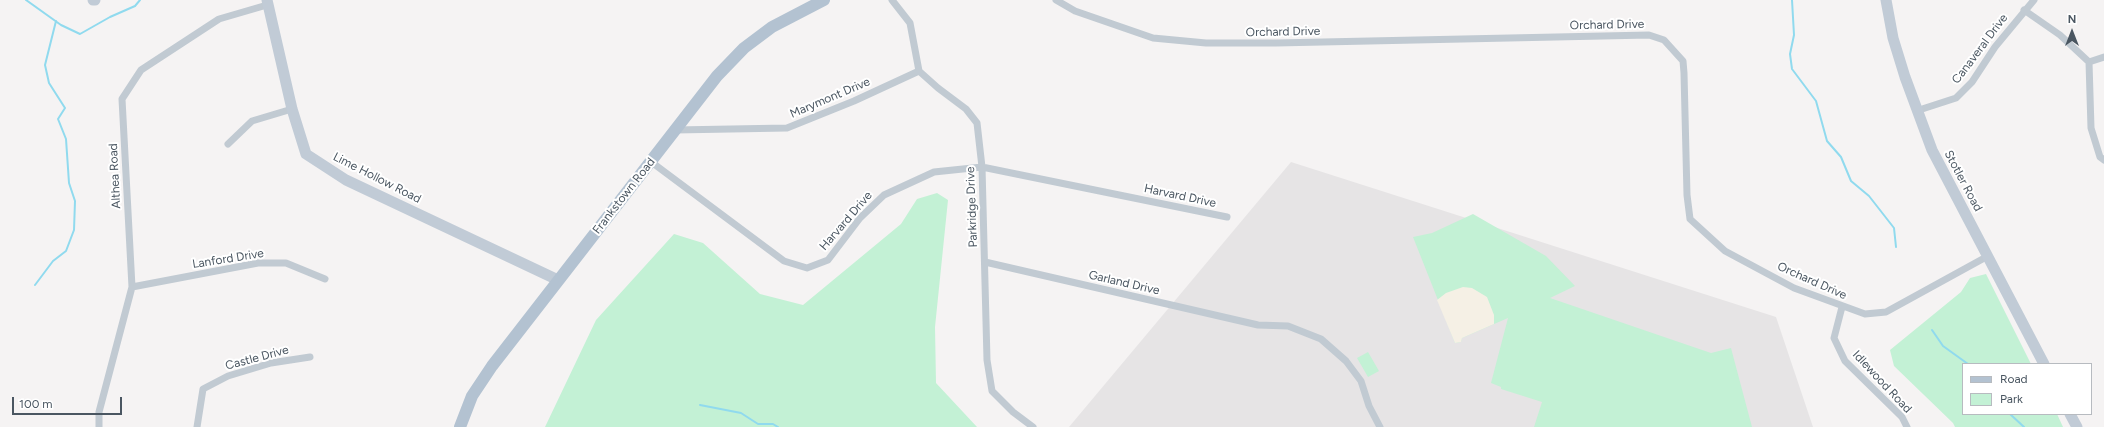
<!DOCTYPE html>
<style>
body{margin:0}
#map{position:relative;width:2104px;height:427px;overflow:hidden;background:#f5f3f3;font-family:Figtree,sans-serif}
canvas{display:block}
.legend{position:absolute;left:1962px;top:363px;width:130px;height:52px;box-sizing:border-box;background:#fff;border:1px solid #b7bbc0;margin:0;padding:5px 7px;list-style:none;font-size:12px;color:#4a5661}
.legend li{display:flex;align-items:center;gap:8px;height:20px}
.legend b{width:20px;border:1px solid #b7bbc0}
.north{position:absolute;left:2052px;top:12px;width:40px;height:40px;-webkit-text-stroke:3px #fff;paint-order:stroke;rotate:0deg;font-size:11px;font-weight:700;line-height:16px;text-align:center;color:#4a5661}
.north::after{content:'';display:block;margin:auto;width:14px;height:18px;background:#4a5661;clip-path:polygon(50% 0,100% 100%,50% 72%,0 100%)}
.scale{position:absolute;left:12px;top:397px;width:110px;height:18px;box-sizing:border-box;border:2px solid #4a5661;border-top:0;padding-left:5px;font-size:12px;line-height:14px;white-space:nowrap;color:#4a5661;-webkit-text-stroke:3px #fff;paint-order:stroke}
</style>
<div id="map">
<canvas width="2104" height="427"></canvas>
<ul class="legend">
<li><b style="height:5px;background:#b3c2d1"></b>Road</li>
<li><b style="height:11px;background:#c3f1d5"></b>Park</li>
</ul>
<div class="north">N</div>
<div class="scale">100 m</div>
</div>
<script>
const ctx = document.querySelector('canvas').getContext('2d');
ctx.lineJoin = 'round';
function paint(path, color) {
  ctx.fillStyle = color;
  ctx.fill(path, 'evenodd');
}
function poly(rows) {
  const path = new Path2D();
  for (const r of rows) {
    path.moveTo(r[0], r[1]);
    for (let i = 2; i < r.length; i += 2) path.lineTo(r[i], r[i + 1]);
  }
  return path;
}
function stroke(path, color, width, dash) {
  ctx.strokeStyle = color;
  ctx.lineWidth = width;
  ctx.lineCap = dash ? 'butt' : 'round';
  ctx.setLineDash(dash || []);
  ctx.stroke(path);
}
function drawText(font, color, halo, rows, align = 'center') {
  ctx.font = font + ' Figtree,sans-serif';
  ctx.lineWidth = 4;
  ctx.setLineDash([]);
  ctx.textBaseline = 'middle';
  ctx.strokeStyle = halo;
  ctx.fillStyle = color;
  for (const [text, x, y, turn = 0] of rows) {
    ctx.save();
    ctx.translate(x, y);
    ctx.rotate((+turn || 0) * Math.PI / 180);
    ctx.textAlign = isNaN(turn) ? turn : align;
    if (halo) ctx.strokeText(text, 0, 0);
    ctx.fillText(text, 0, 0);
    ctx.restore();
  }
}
const education = poly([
 [1291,162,1776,317,1813,427,1069,427]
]);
const green = poly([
 [937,193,948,200,935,327,936,383,977,427,545,427,596,320,674,234,703,243,760,294,803,305,901,224,917,199],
 [1473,214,1546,256,1575,286,1550,298,1711,353,1731,348,1752,427,1534,427,1542,402,1501,389,1501,387,1491,383,1508,318,1462,338,1461,342,1455,343,1413,237,1432,233],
 [1986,274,2031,364,1963,364,1963,414,2057,414,2063,427,1955,427,1953,423,1894,366,1890,350,1961,292,1970,278],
 [1368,352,1379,371,1368,377,1357,358]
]);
const sand = poly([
 [1463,287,1472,288,1487,297,1494,315,1494,324,1462,338,1461,342,1455,343,1437,300,1446,293]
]);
const stream = poly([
 [26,0,61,25,80,34,110,17,135,6,140,0],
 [1792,0,1794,35,1790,54,1792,69,1816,101,1827,141,1841,157,1851,181,1869,196,1894,228,1896,247],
 [35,285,53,261,66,251,74,230,75,201,69,183,66,139,58,119,65,108,49,83,45,65,56,21],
 [1932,330,1943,346,1968,364],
 [700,405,741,413,758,424,773,424,778,427],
 [2010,414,2024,427]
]);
const street = poly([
 [892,0,910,23,919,71,938,88,966,109,977,123,982,167,987,360,992,391,1013,412,1033,427],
 [1056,0,1075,11,1153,38,1206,43,1276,43,1649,35,1664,40,1683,61,1684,73,1687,195,1690,219,1725,251,1794,288,1865,314,1886,312,1988,256],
 [2024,10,2060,35,2089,62,2091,128,2100,157,2104,160],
 [2089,62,2104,57],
 [1916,111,1956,98,1972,82,1995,47,2034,0],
 [675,130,787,128,854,101,919,71],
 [228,144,252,121,292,109],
 [650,161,784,261,807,268,828,260,860,218,884,195,934,172,982,167,1227,217],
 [985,262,1258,325,1288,326,1321,339,1346,361,1361,381,1369,406,1380,427],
 [132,287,258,263,286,263,325,279],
 [1842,307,1834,338,1845,361,1902,417,1907,427],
 [99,427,99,412,132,287,122,99,141,70,219,19,267,5],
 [197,427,203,389,228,376,271,363,310,357]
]);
const secondary = poly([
 [93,0,95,0],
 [267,0,292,109,306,154,346,180,558,280],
 [1886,0,1893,38,1905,77,1932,150,2044,364],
 [2070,414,2077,427]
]);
const primary = poly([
 [460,427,472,396,492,366,717,76,744,48,772,27,824,0]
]);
const streetNames = [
 ["Orchard Drive",1607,25,-1],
 ["Orchard Drive",1283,32,-1],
 ["Canaveral Drive",1980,49,-53],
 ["Marymont Drive",830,98,-23],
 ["Althea Road",115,176,-93],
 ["Lime Hollow Road",377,178,27],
 ["Stotler Road",1963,181,62],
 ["Frankstown Road",624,196,-52],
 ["Harvard Drive",1180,196,12],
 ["Parkridge Drive",972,207,-92],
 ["Harvard Drive",846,221,-49],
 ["Lanford Drive",228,259,-9],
 ["Orchard Drive",1812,281,24],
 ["Garland Drive",1124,283,13],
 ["Castle Drive",257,358,-15],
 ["Idlewood Road",1882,382,47]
];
paint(education, '#e6e4e5');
paint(green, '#c3f1d5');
paint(sand, '#f5f0e5');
stroke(stream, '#90daee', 2);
stroke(street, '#c1cad2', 7);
stroke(secondary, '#c1cbd6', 11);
stroke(primary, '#b3c2d1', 12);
drawText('12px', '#4a5661', '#fff', streetNames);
</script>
